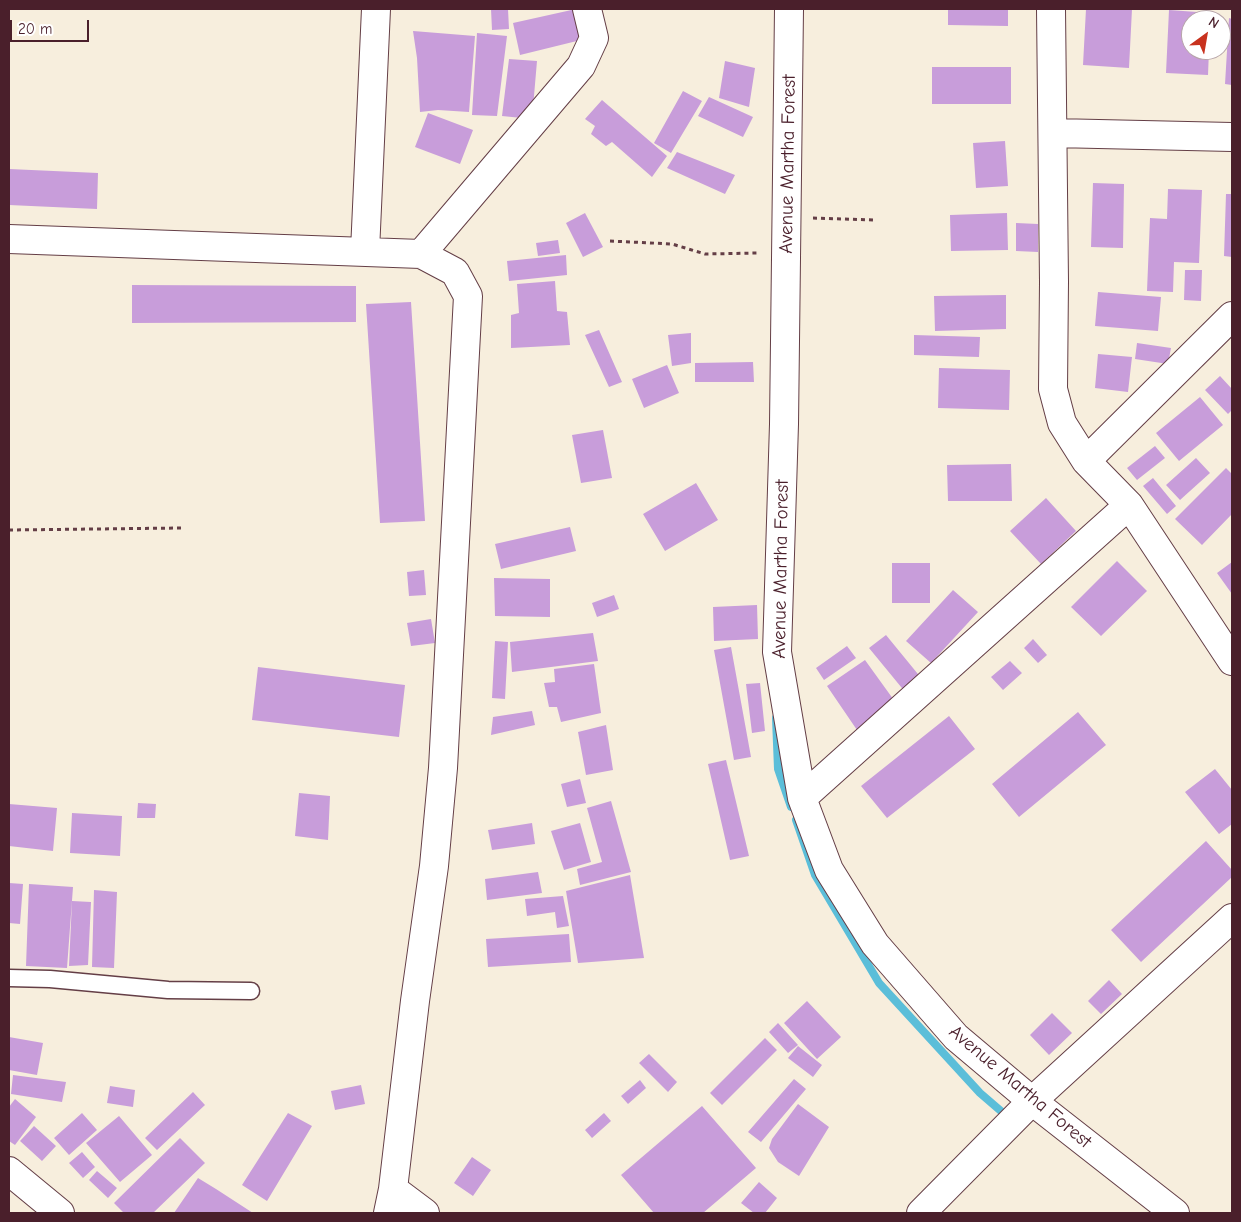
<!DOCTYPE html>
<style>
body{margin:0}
#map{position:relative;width:1241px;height:1222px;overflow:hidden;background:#f7eedd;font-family:"Comic Neue",sans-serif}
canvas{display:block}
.frame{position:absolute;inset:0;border:10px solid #4a1f2b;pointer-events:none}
.north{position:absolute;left:1181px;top:10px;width:50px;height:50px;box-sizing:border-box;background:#fff;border:1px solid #b7a5aa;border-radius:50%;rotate:32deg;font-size:14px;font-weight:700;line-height:20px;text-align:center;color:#4a1f2b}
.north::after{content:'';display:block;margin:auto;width:18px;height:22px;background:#c8321e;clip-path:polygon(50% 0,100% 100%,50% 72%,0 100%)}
.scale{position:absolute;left:10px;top:20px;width:79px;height:22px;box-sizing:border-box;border:2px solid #4a1f2b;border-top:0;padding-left:6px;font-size:15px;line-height:18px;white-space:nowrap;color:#4a1f2b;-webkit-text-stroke:4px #fff;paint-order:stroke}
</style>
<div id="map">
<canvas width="1241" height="1222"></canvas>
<div class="frame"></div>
<div class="north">N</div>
<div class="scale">20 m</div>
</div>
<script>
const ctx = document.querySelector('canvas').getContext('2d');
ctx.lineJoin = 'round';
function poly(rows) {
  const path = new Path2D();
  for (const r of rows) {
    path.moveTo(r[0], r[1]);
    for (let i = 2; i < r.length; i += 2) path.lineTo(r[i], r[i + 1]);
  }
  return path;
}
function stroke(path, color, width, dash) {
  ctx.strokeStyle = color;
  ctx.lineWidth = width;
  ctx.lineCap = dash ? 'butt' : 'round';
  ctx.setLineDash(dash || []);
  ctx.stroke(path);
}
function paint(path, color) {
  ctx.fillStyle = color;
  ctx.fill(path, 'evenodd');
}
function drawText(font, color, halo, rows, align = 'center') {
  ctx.font = font + ' "Comic Neue",sans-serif';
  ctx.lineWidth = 4.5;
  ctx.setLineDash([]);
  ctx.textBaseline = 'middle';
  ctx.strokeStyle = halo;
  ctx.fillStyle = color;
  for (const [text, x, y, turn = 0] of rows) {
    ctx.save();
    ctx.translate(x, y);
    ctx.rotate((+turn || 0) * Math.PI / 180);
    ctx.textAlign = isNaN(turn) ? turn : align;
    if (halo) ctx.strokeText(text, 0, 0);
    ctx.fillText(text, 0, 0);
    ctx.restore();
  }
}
const stream = poly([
 [776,718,778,769,791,807],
 [796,820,815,875,879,983,980,1093,1009,1118]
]);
const building = poly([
 [491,9,508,9,509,29,492,30],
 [576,9,585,39,520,55,513,23],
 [948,9,1008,9,1008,26,948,25],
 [1086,9,1132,9,1129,68,1083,65],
 [1169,10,1211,13,1211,20,1191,20,1191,50,1209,50,1208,75,1166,73],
 [1229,18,1232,19,1232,85,1225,84],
 [413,31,475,36,469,112,438,110,420,112,417,58],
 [477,33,507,36,497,116,472,115],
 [509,59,537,61,532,119,502,116],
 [725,61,755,68,749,107,719,98],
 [932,67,1011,67,1011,104,932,104],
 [683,91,702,101,671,153,654,143],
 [709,97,753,117,743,137,698,116],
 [602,100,667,156,652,177,612,142,606,146,591,134,595,126,585,119],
 [428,113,473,130,460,164,415,147],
 [1005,141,1008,186,976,188,973,143],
 [677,152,735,175,725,194,667,168],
 [9,169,98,173,97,209,9,205],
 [1093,183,1124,184,1123,248,1091,247],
 [1168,189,1202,190,1199,263,1174,262,1173,292,1147,291,1150,218,1167,219],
 [1226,194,1232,194,1232,257,1224,256],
 [585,213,603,247,583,257,566,223],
 [1007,213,1008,250,951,251,950,215],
 [1016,223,1038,224,1038,252,1016,251],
 [558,240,560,253,538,256,536,243],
 [566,255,567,275,509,281,507,261],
 [1185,270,1202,270,1201,301,1184,300],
 [555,281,557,311,567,312,570,345,511,348,511,315,519,313,517,284],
 [132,285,356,286,356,322,132,323],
 [1098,292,1161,297,1158,331,1095,326],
 [1006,295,1006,329,935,331,934,296],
 [411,302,425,521,380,523,366,304],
 [599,330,622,382,609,387,585,335],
 [691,333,691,363,672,366,668,335],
 [914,335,980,337,979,357,914,355],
 [1137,343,1171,348,1168,364,1135,359],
 [1098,354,1132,357,1128,392,1095,388],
 [753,362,754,382,695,382,695,363],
 [667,365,679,393,644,408,632,379],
 [939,368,1010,370,1009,410,938,408],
 [1220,376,1232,389,1232,410,1228,414,1205,390],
 [1200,397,1223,425,1179,461,1156,433],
 [603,430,612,478,581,483,572,435],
 [1155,446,1165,458,1137,480,1127,468],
 [1196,458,1210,473,1180,500,1166,485],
 [1011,464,1012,501,948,501,947,465],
 [1226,468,1232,474,1232,514,1202,545,1175,519],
 [1153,478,1176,506,1167,514,1143,486],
 [696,483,718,520,665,551,643,514],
 [1046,498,1076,531,1041,564,1010,531],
 [570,527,576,551,501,569,495,544],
 [1117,561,1147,591,1101,636,1071,607],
 [1232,562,1232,594,1217,573],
 [892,563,930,563,930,603,892,603],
 [424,570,426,595,409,596,407,572],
 [494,578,550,579,550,617,495,616],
 [953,590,978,612,931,663,906,641],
 [614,595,619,609,597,617,592,603],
 [757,605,758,639,714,641,713,607],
 [431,619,435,643,411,646,407,623],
 [593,633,598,661,512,672,510,642],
 [886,635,922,679,906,693,869,648],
 [1033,639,1047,655,1038,663,1024,648],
 [495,641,508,642,505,699,492,698],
 [847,646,856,658,824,680,816,668],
 [731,647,751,757,734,760,714,650],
 [865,660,896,703,857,730,827,686],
 [1010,661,1022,673,1003,690,991,677],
 [594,664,601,713,561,722,557,707,549,707,544,683,555,682,554,669],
 [258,667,405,685,399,737,252,720],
 [760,683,765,731,752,733,746,684],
 [532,711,535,725,491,735,493,717],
 [1078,712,1106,745,1019,817,992,784],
 [949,716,975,749,887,818,861,786],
 [606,725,613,770,586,775,578,732],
 [726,760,749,856,730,860,708,764],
 [1215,769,1232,790,1232,824,1219,834,1185,792],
 [580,779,586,803,567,807,561,784],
 [299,793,330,796,328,840,295,836],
 [611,801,631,872,580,885,577,869,602,862,587,808],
 [138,803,156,804,155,818,137,818],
 [9,804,57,808,53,851,9,846],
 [72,813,122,816,120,856,70,853],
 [532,823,535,844,492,850,488,830],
 [580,823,591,862,564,870,551,831],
 [1206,841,1232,870,1232,877,1141,962,1111,930],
 [538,872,542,893,487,900,485,879],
 [630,875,644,958,578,963,566,891],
 [9,883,23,884,20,924,9,923],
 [29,884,73,887,67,968,26,966],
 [94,890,117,892,114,968,92,967],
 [563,896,569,926,557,928,555,912,527,916,525,899],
 [72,901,91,902,88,965,69,966],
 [569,934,571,962,488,967,486,939],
 [1109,980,1122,994,1101,1014,1088,1001],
 [807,1001,841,1037,817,1059,784,1023],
 [1052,1013,1072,1033,1049,1055,1030,1035],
 [778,1023,798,1045,788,1053,769,1032],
 [9,1037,43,1043,37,1075,9,1070],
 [765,1038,777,1050,722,1105,710,1093],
 [798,1046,822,1065,813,1077,788,1058],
 [649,1054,677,1082,668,1092,639,1063],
 [13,1075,66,1082,62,1102,11,1094],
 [794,1079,806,1089,761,1142,748,1132],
 [640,1080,646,1088,628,1104,621,1096],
 [361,1085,365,1104,335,1110,331,1091],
 [110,1086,135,1090,133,1107,107,1103],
 [193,1092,205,1105,157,1150,145,1138],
 [15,1099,36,1117,15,1145,9,1141,9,1107],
 [798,1104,829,1127,799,1176,778,1162,769,1148,772,1139],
 [702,1106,756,1168,703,1213,654,1213,621,1175],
 [82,1113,97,1130,69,1155,54,1138],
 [288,1113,312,1126,267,1201,242,1185],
 [604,1113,611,1121,592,1138,585,1130],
 [119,1116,152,1155,120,1182,86,1143],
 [34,1126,56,1146,42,1161,20,1141],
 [180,1138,205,1163,153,1213,124,1213,114,1203],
 [82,1152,95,1167,83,1178,69,1163],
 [472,1157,491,1170,473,1196,454,1183],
 [97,1171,117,1188,108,1198,89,1180],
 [198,1178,216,1189,253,1213,174,1213],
 [759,1182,777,1198,765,1213,754,1213,741,1203]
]);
const path = poly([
 [813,218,873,220],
 [610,241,672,244,705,254,759,253],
 [9,530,181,528]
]);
const service = poly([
 [9,978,50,979,168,990,251,991]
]);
const minor = poly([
 [789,9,784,424,777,652,802,798,829,870,875,944,956,1037,1032,1101,1175,1213],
 [1051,9,1054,282,1053,389,1062,423,1086,461,1129,505,1232,661],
 [1054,133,1232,137],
 [9,239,421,254,455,272,468,296,443,768,434,866,415,1001,393,1189,388,1213],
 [365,251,376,9],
 [421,254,581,66,594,38,587,9],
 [1086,461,1232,316],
 [802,798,1129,505],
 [9,1171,60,1213],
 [393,1189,425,1213],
 [921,1213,1032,1101,1232,918]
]);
const streetNames = [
 ["Avenue Martha Forest",788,164,-89],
 ["Avenue Martha Forest",781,569,-89],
 ["Avenue Martha Forest",1020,1087,40]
];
stroke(stream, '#5bbed9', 8);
paint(building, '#c89dda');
stroke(service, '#643e46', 19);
stroke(minor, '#643e46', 30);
stroke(path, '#643e46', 3, [4, 4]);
stroke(service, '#fff', 16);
stroke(minor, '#fff', 28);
drawText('19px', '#4a1f2b', '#fff', streetNames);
</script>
